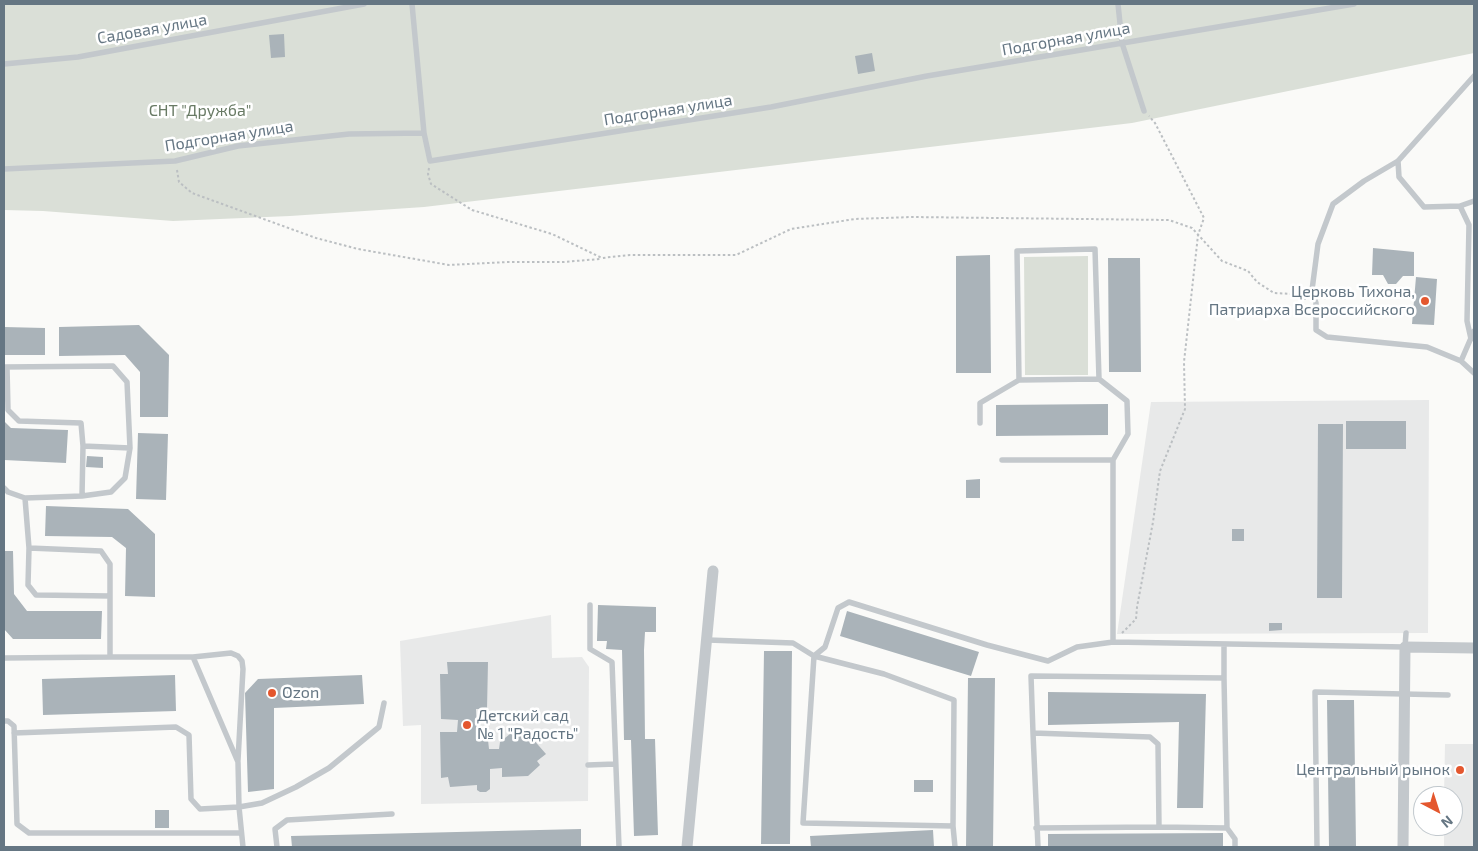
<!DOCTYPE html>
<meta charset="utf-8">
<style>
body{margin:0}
#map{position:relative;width:1478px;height:851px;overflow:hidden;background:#fafaf8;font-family:"Exo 2",sans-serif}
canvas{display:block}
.frame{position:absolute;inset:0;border:5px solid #657683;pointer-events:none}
.north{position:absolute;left:1413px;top:786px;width:50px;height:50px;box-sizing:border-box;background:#fff;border:1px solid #c1c8cd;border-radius:50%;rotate:140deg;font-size:14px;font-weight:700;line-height:20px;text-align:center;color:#657683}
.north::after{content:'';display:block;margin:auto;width:18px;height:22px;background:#e4572e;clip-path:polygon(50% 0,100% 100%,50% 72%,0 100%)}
</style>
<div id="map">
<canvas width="1478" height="851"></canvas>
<div class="frame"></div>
<div class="north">N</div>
</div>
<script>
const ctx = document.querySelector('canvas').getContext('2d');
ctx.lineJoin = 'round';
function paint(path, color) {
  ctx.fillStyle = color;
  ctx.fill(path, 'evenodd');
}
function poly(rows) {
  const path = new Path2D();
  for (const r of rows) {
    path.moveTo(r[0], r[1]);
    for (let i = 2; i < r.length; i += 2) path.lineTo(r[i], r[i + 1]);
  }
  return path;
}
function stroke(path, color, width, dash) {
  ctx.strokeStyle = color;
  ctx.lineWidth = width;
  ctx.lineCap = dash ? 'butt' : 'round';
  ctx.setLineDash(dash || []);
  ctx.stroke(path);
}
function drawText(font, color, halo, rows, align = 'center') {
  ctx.font = font + ' "Exo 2",sans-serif';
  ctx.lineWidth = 5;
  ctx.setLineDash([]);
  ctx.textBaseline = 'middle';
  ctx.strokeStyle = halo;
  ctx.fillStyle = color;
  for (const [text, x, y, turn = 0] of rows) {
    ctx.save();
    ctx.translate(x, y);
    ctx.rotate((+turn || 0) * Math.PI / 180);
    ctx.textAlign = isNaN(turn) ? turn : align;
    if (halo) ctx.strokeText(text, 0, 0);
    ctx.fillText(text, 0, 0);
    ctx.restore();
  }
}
const built = poly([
 [1429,400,1428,633,1117,634,1151,402],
 [551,615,552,658,582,657,589,667,588,801,421,804,421,725,403,726,400,641],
 [1445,744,1474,744,1474,847,1444,847,1444,826,1453,826,1453,796,1444,796]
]);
const green = poly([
 [4,4,1474,4,1474,53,1132,123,424,207,290,216,173,221,43,211,4,210],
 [1088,256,1088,375,1025,375,1024,257]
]);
const building = poly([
 [284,34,285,57,271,58,269,35],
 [872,53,875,71,858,74,855,56],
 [1373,248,1414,252,1414,276,1403,276,1396,284,1388,284,1383,275,1372,275],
 [990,255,991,373,956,373,956,256],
 [1108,258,1140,258,1141,372,1109,372],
 [1416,277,1437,279,1434,325,1412,324],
 [139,325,169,355,168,417,140,417,140,372,125,355,59,356,59,327],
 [4,327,45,328,45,355,4,355],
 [1108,404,1108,435,996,436,996,405],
 [4,421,11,428,68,430,66,463,4,460],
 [1346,421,1406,421,1406,449,1346,449],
 [1318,424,1343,424,1342,598,1317,598],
 [138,433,168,434,166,500,136,499],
 [87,456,103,457,103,468,86,467],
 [980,479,980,498,966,498,966,480],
 [46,506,128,509,155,534,155,597,125,596,126,548,112,537,45,536],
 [1232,529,1244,529,1244,541,1232,541],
 [4,551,13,551,14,594,27,611,102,611,101,639,13,639,4,629],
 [598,605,656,607,656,632,645,632,644,650,645,739,655,739,658,835,634,836,631,740,624,740,622,650,606,649,607,641,597,641],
 [847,611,979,652,971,676,840,636],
 [1269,623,1282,623,1282,630,1269,631],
 [764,651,792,651,790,844,761,844],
 [447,662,488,662,487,709,476,709,477,740,488,740,489,749,499,749,500,742,510,734,517,736,525,730,546,754,537,761,540,765,528,776,502,777,502,768,490,769,490,789,486,792,480,792,477,790,477,785,450,787,448,777,441,778,440,732,457,732,458,720,441,719,440,674,448,674],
 [175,675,176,711,43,715,42,679],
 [362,675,364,704,274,708,274,789,248,792,245,693,258,679],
 [968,678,995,678,993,847,966,847],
 [1048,692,1206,694,1203,808,1177,808,1179,722,1048,725],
 [1327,700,1354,700,1356,847,1329,847],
 [914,780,933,780,933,792,914,792],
 [155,810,169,810,169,828,155,828],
 [581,829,581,847,292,847,291,836],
 [933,830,934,847,811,847,810,836],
 [1223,833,1223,847,1048,847,1048,834]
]);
const path = poly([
 [429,168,428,174,431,184,472,210,552,234,602,258,630,255,736,255,791,229,855,219,912,217,1169,220,1192,228,1222,261,1248,271,1257,282,1274,293,1292,294,1306,299],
 [177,170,179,182,192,193,316,238,358,249,449,265,507,262,563,262,600,259],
 [1122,633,1136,619,1137,607,1153,522,1160,471,1185,409,1184,362,1198,235,1204,218,1155,123,1149,116]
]);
const lane = poly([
 [412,4,424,133],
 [1118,4,1122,43,1144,111],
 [4,64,78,57,364,4],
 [1398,161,1399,177,1424,207,1460,206,1474,201],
 [4,169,175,161,238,146,349,134,424,133,430,161,771,107,927,76,1354,4],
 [1460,206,1469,225,1467,321,1471,339],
 [1474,331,1461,361,1474,373],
 [1461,361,1427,347,1327,337,1316,330,1316,303,1312,290,1318,244,1333,204,1364,181,1398,161,1474,76],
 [4,367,113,366,127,382,130,448,125,478,111,492,82,496,25,498,8,492,4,488],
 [7,367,8,410,19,421,81,423,83,446,82,496],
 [1099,379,1095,249,1017,251,1019,380,1099,379,1127,401,1128,434,1113,460,1113,642,1405,647,1406,633],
 [980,423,980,403,1019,380],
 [83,446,130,448],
 [1002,460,1113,460],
 [25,498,29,548,28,585,36,595,110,596],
 [29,548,101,551,110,564,110,657,193,657,238,762,239,807,243,847],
 [590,605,590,649,612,662,619,847],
 [708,640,793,643,814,656,825,647,838,608,849,602,987,645,1048,661,1077,647,1113,642],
 [193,657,231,653,238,656,242,661,243,669,238,760],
 [4,658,110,657],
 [1224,678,1224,645],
 [4,721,8,721,14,726,17,824,29,833,241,833],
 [14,733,176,727,189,735,191,799,200,809,239,807,262,803,296,787,329,768,379,727,384,703],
 [1033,733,1031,676,1224,678,1227,828],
 [588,765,615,764],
 [953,826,803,823,814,656,884,674,954,700,953,826,955,847],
 [1036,828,1159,827,1227,828,1235,839,1235,847],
 [277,847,275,829,287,820,392,814],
 [1038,847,1033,733,1150,737,1158,744,1159,827],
 [1317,847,1315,692,1448,695]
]);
const street = poly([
 [687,847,713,571],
 [1403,847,1405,647,1474,648]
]);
const markers = [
 [1425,301,5,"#e4572e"],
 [272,693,5,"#e4572e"],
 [467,725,5,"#e4572e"],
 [1460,770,5,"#e4572e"]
];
const streetNames = [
 ["Садовая улица",152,29,-10],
 ["Подгорная улица",1066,39,-10],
 ["Подгорная улица",668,110,-9],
 ["Подгорная улица",229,136,-9]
];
const parkNames = [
 ["СНТ \"Дружба\"",200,111]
];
const poiNames = [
 ["Церковь Тихона,",1415,292],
 ["Патриарха Всероссийского",1415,310],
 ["Ozon",282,693,"left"],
 ["Детский сад",477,716,"left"],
 ["№ 1 \"Радость\"",477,734,"left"],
 ["Центральный рынок",1450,770]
];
paint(built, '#e8e9e9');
paint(green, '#dadfd7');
paint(building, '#aab3b9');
stroke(path, '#bbbfc2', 2, [2.5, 2.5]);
stroke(lane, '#c3c8cc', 5.5);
stroke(street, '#c3c8cc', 11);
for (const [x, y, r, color] of markers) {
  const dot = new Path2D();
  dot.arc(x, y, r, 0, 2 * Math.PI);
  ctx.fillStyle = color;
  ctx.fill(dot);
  stroke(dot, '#fff', 2);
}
drawText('16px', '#657683', '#fff', streetNames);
drawText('16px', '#687a64', '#fff', parkNames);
drawText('16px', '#657683', '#fff', poiNames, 'right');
</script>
